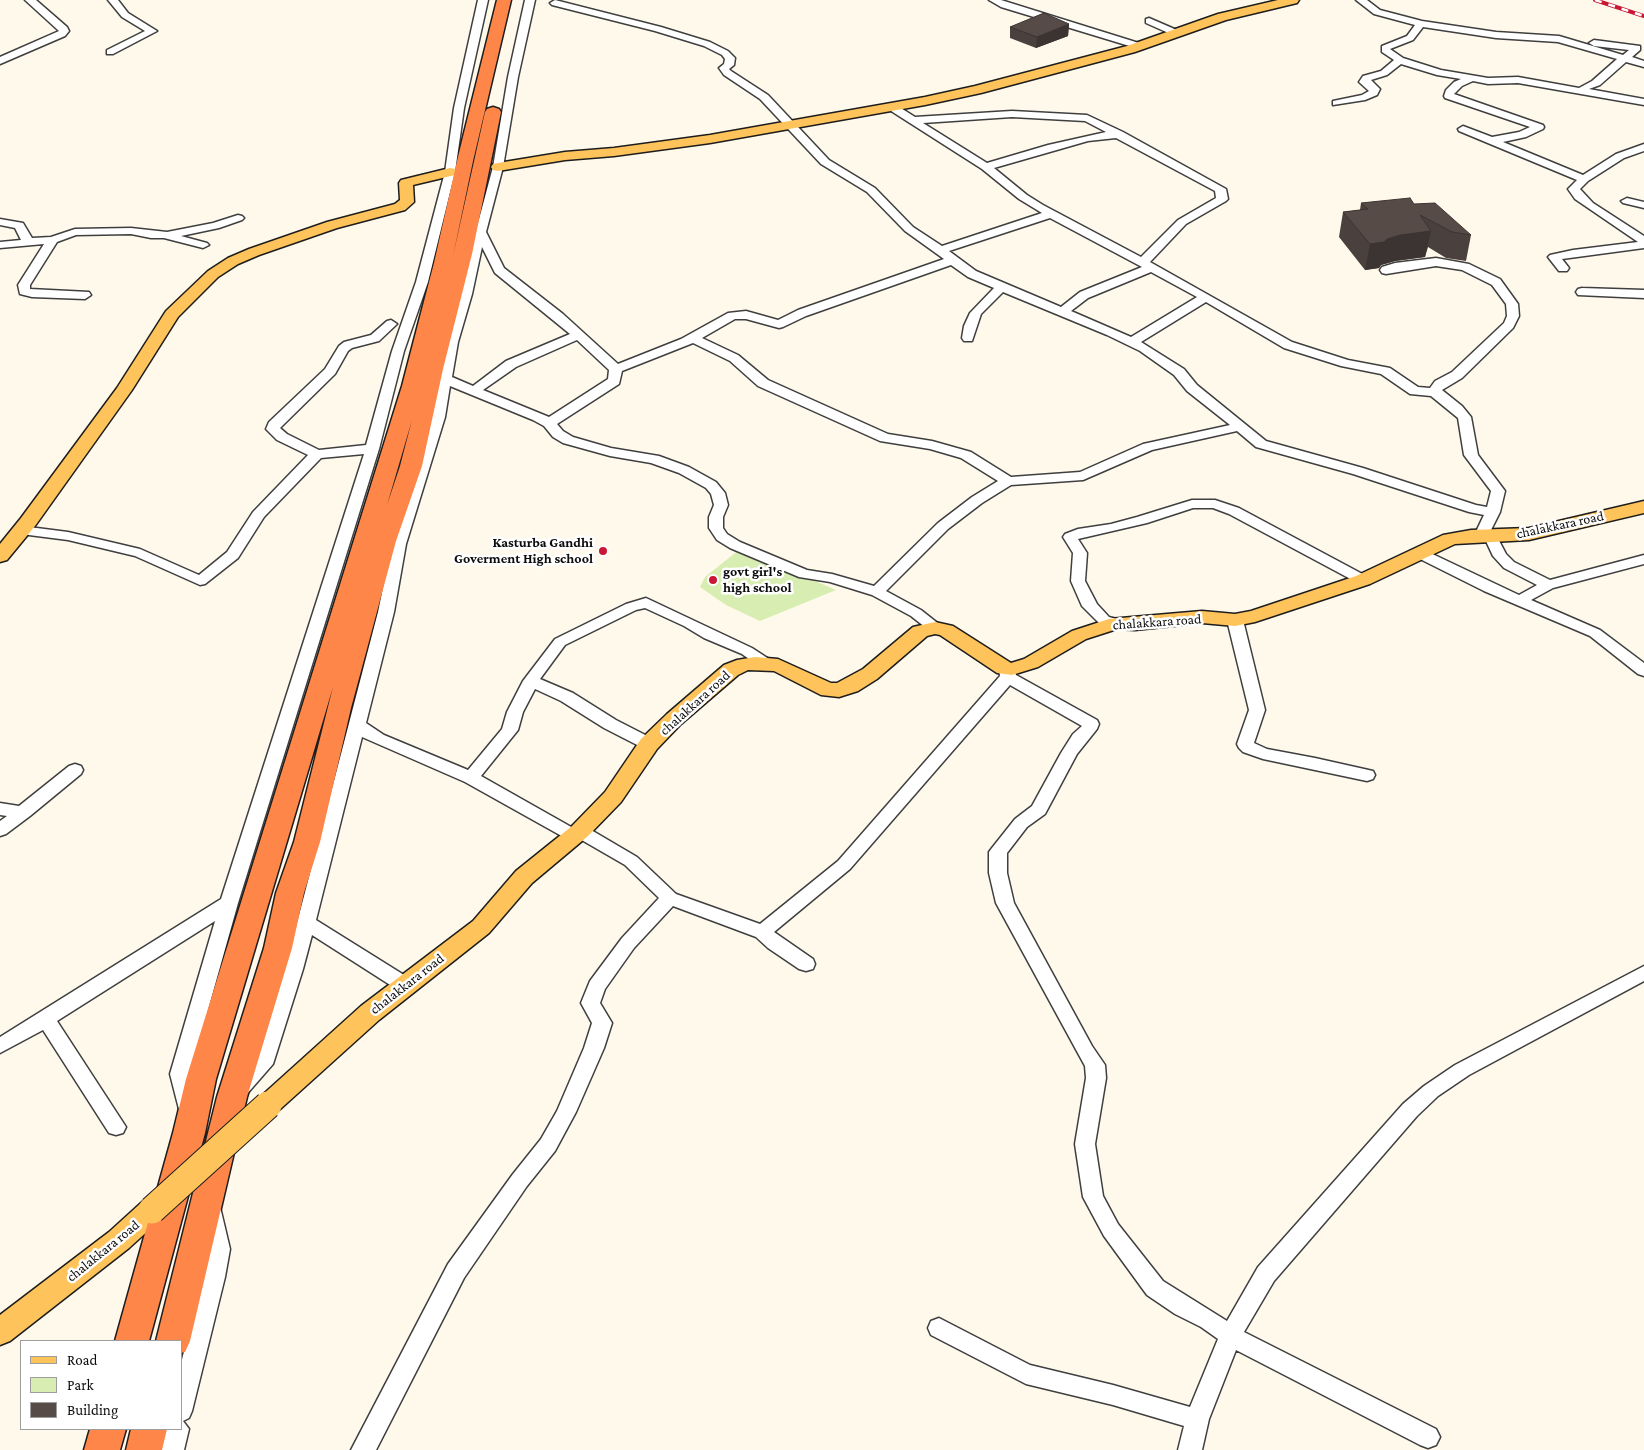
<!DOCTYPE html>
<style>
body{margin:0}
#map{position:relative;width:1644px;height:1450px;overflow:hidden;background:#fff9eb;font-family:"Crimson Pro",serif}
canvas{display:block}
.legend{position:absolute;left:20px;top:1340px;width:162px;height:90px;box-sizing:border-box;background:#fff;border:1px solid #9e9e9e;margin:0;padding:6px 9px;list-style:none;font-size:15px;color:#0c0c0c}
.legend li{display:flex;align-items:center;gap:10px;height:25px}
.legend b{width:25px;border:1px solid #9e9e9e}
</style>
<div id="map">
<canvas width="1644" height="1450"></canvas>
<ul class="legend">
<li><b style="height:6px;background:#ffc35b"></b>Road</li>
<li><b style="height:14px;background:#d8edb1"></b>Park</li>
<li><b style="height:14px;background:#564b47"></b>Building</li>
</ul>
</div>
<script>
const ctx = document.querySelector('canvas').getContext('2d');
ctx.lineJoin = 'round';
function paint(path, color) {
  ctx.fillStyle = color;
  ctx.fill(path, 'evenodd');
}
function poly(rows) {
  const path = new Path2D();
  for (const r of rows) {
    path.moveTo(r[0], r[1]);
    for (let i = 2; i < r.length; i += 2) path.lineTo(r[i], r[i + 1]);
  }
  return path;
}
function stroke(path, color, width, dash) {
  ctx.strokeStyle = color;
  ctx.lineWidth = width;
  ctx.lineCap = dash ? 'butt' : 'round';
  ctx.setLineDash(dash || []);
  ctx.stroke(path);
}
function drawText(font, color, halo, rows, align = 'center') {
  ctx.font = font + ' "Crimson Pro",serif';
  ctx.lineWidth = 5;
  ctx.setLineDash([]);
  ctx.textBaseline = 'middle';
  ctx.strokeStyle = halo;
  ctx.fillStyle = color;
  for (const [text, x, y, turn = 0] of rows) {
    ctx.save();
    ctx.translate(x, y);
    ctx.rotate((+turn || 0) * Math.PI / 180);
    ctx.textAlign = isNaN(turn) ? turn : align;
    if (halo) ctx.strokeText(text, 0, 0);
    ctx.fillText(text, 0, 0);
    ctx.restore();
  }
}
const green = poly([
 [740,549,783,567,836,590,760,621,726,605,700,587,705,577]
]);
const minor = poly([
 [25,0,36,0,67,27,69,31,65,36,0,64,0,57,59,31,25,0],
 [108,0,118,0,128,13,157,31,113,54,107,54,107,50,145,31,122,17,108,0],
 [478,0,488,0,464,108,455,172,428,282,404,351,379,449,238,903,190,1074,198,1111,195,1117,188,1119,181,1117,170,1074,215,921,57,1021,126,1127,123,1133,116,1135,109,1133,43,1030,0,1053,0,1037,221,899,364,454,321,458,264,517,238,558,205,584,200,585,135,556,68,540,21,534,16,533,14,530,16,527,21,526,68,532,140,549,199,575,227,552,253,512,308,455,277,440,266,429,269,422,325,369,339,346,344,342,371,335,387,321,391,320,397,324,379,341,352,348,348,351,335,374,280,428,287,434,319,450,366,445,392,351,416,282,445,172,454,108,478,0],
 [525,0,535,0,518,77,503,167,486,232,504,268,563,314,618,364,681,339,728,313,746,311,778,320,798,310,944,259,905,231,867,192,821,164,760,99,724,75,719,68,724,64,725,59,722,55,704,46,655,31,552,5,550,3,555,0,661,27,710,42,728,51,735,58,734,65,729,69,731,71,768,95,829,160,875,188,913,227,942,246,1042,213,1019,199,982,169,888,109,888,105,896,105,915,117,1012,111,1087,115,1123,132,1226,189,1228,199,1226,201,1186,224,1150,262,1292,342,1348,360,1390,368,1418,387,1430,388,1435,381,1452,372,1504,323,1507,316,1506,304,1492,285,1462,270,1436,266,1386,274,1382,273,1380,270,1382,267,1395,263,1436,258,1469,264,1500,279,1518,304,1519,316,1513,328,1462,378,1442,390,1462,406,1471,417,1478,455,1505,491,1500,512,1490,532,1495,533,1506,554,1514,562,1550,580,1644,555,1644,564,1553,588,1531,600,1600,630,1644,663,1644,676,1638,674,1590,636,1484,591,1414,556,1412,553,1414,550,1424,550,1519,595,1537,585,1504,568,1493,556,1485,539,1476,539,1474,536,1484,515,1469,512,1353,474,1256,447,1237,431,1152,450,1083,480,1011,485,982,503,948,529,886,591,921,610,940,625,943,628,940,631,935,633,930,631,911,616,872,595,830,582,799,577,730,548,717,540,709,528,709,517,714,505,711,494,706,488,679,473,651,463,610,456,563,443,553,437,544,426,533,420,450,386,445,417,406,544,394,612,366,723,384,735,468,770,502,729,507,712,523,681,555,639,626,604,646,598,752,648,772,661,774,664,772,667,760,667,742,654,704,638,684,626,645,608,636,610,565,645,540,679,573,693,616,720,655,740,657,744,655,748,649,749,643,748,604,728,561,701,535,689,523,712,518,730,481,776,573,828,580,825,586,827,637,857,676,894,760,924,838,861,1000,676,999,669,1001,666,1013,666,1016,675,1097,720,1099,724,1097,729,1077,754,1045,814,1027,827,1007,853,1007,873,1014,903,1092,1046,1105,1065,1106,1078,1095,1144,1103,1196,1118,1224,1163,1281,1227,1321,1258,1267,1403,1104,1424,1086,1455,1065,1644,966,1644,981,1469,1075,1438,1096,1417,1116,1274,1281,1244,1332,1436,1429,1440,1437,1436,1445,1428,1448,1420,1445,1236,1350,1209,1419,1202,1450,1178,1450,1184,1426,1113,1405,1026,1384,931,1335,928,1328,931,1321,939,1318,1030,1365,1113,1385,1190,1407,1218,1339,1201,1327,1175,1314,1147,1295,1104,1236,1083,1197,1075,1144,1086,1078,1085,1066,996,903,989,873,989,852,992,848,1015,819,1032,806,1061,753,1073,734,1082,726,1010,685,850,869,774,932,813,959,815,964,813,969,806,971,799,969,768,948,756,937,673,906,634,948,605,989,600,1003,612,1023,604,1048,576,1112,555,1151,527,1186,464,1278,376,1450,351,1450,448,1264,513,1174,541,1139,557,1111,584,1048,592,1023,581,1003,590,981,622,938,659,898,625,865,580,839,573,841,567,839,465,782,362,737,316,920,412,980,414,985,412,990,405,992,398,990,312,935,303,969,273,1064,246,1095,239,1098,232,1095,229,1090,254,1060,285,969,378,612,392,544,431,417,446,342,493,167,508,77,525,0],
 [1012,117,1085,121,1106,132,1048,145,987,163,923,123,1012,117],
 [1116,138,1215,191,1216,198,1178,220,1141,257,1043,205,1027,195,994,168,1088,141,1116,138],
 [1050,218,1142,267,1080,292,1061,307,976,271,949,251,1050,218],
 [482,247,495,273,570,334,506,361,473,386,452,377,458,342,472,294,482,247],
 [951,265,968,277,994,288,970,313,964,326,962,338,964,341,972,341,981,314,1003,292,1107,335,1140,351,1174,375,1187,391,1230,425,1143,444,1080,472,1011,477,971,452,932,441,888,434,768,380,738,355,702,338,735,319,746,319,779,328,783,327,806,316,951,265],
 [1151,272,1197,297,1131,337,1071,311,1088,298,1151,272],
 [1206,302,1284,348,1341,366,1381,374,1410,394,1431,396,1458,418,1464,455,1491,491,1487,507,1476,505,1363,468,1266,441,1197,385,1184,369,1141,342,1206,302],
 [577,340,609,370,608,379,549,417,483,390,516,367,577,340],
 [693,343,730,361,758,386,880,441,930,449,961,458,998,481,972,497,938,523,874,586,832,574,807,570,740,542,727,534,723,528,723,517,728,505,725,493,716,482,689,467,659,456,611,448,573,437,563,431,557,424,619,384,622,371,693,343],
 [989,0,1001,0,1142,44,1144,46,1139,49,1136,48,1001,7,989,0],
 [1356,0,1367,0,1380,10,1422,21,1496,32,1559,36,1623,55,1629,50,1594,46,1589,43,1594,40,1640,46,1640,50,1632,57,1644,61,1644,67,1626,62,1600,85,1589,89,1644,99,1644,105,1518,83,1488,84,1473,81,1462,86,1454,94,1543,125,1544,127,1543,129,1526,137,1503,142,1583,175,1616,154,1644,144,1644,151,1624,158,1588,181,1580,189,1593,203,1644,236,1644,248,1562,259,1569,268,1567,271,1559,271,1548,257,1550,255,1573,250,1638,242,1575,199,1568,189,1577,180,1459,131,1458,129,1463,126,1492,137,1519,132,1530,127,1445,98,1444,96,1446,90,1454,82,1461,79,1437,75,1401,64,1387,75,1371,80,1380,89,1377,95,1365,100,1333,105,1333,101,1362,95,1369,91,1359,82,1363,76,1381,71,1394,60,1382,52,1382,46,1407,36,1415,25,1374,14,1356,0],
 [1423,27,1496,38,1558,42,1617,59,1592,81,1579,88,1518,77,1488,78,1441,70,1403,58,1390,49,1413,40,1423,27],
 [1149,18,1179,31,1181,33,1176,36,1173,35,1146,23,1146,19,1149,18],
 [1627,198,1644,202,1644,208,1623,203,1621,201,1627,198],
 [238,215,242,216,244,218,242,220,219,228,181,236,207,243,209,245,203,248,164,238,151,238,131,234,76,235,57,242,30,285,30,289,89,292,91,295,85,299,32,297,20,294,18,285,44,244,0,248,0,242,21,240,15,228,0,225,0,219,23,223,32,238,51,237,75,229,131,228,167,232,213,223,238,215],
 [1582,288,1644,290,1644,298,1578,295,1576,292,1578,289,1582,288],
 [1192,500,1215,500,1239,508,1368,577,1370,580,1368,583,1358,583,1229,514,1213,508,1193,508,1147,523,1078,539,1087,553,1085,581,1097,604,1109,617,1121,620,1124,623,1121,626,1116,628,1099,623,1082,606,1071,581,1073,553,1063,537,1065,534,1078,529,1111,524,1137,517,1192,500],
 [1235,615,1240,617,1243,620,1265,710,1254,743,1267,749,1315,758,1373,771,1375,775,1373,779,1367,781,1263,759,1243,752,1239,748,1237,744,1249,710,1227,620,1230,617,1235,615],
 [75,764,81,766,83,770,81,774,30,816,6,834,0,836,0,821,7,816,0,815,0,803,19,806,69,766,75,764],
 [211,1202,218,1205,221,1211,230,1249,225,1277,192,1411,189,1418,183,1421,189,1429,184,1450,160,1450,166,1429,181,1429,181,1364,208,1249,201,1211,204,1205,211,1202]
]);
const major = poly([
 [1278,0,1299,0,1297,3,1226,20,1135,52,981,93,925,105,710,143,614,156,565,160,498,171,493,170,491,167,493,164,498,163,565,152,614,148,710,135,925,97,975,86,1127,46,1218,14,1278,0],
 [450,168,455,169,457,172,455,175,413,185,414,202,405,210,337,228,259,255,238,264,218,277,178,317,132,390,35,526,7,560,0,562,0,544,21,518,117,388,166,311,208,271,228,258,249,249,327,222,395,204,400,200,399,183,401,180,450,168],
 [1644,501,1644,513,1529,540,1455,544,1370,584,1255,622,1235,626,1202,623,1135,630,1117,629,1086,639,1038,667,1012,675,997,673,940,635,935,634,927,636,877,679,858,691,839,697,821,695,774,671,748,670,738,675,681,724,657,749,621,802,588,836,532,883,489,933,379,1020,277,1112,268,1115,259,1112,255,1105,259,1098,361,1006,473,921,516,871,572,826,605,792,641,739,667,714,724,665,737,660,755,657,778,659,831,683,837,683,863,669,913,627,935,622,953,626,1011,663,1024,659,1072,631,1109,619,1202,611,1235,614,1251,611,1356,576,1443,535,1471,530,1529,528,1644,501],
 [152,1199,162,1202,166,1210,162,1218,129,1248,10,1341,0,1345,0,1315,109,1232,142,1202,152,1199]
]);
const highway = poly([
 [497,0,511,0,473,161,453,256,485,112,487,109,493,107,499,109,501,112,472,254,443,369,422,466,396,541,351,708,320,842,304,893,292,948,247,1097,190,1341,185,1352,181,1353,181,1341,156,1341,217,1097,264,948,276,893,294,842,333,687,216,1079,205,1133,149,1341,115,1341,173,1133,186,1079,402,386,434,263,457,161,497,0],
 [412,420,400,466,387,505,412,420],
 [90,1429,126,1429,120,1450,84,1450,90,1429],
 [131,1429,167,1429,162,1450,126,1450,131,1429]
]);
const rail = poly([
 [1595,0,1644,16]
]);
const majorBridge = poly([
 [152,1210,268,1105]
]);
const wall = poly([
 [1069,24,1068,36,1036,48,1010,38,1010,27],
 [1361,203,1414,204,1471,235,1466,261,1446,258,1428,247,1425,257,1395,261,1381,265,1379,268,1365,270,1339,237,1343,212,1360,210]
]);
const shadedWall = poly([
 [1069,24,1068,36,1036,48,1037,37],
 [1431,231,1425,257,1395,261,1381,265,1379,268,1365,270,1370,244,1400,235]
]);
const building = poly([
 [1044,13,1069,24,1037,37,1010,27,1044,13],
 [1410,198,1414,204,1435,203,1471,235,1452,232,1420,215,1431,231,1400,235,1387,239,1384,242,1370,244,1343,212,1368,209,1361,203,1410,198]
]);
const markers = [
 [603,551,5,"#c91735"],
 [713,580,5,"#c91735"]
];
const streetNames = [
 ["chalakkara road",1560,525,-12],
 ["chalakkara road",1157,622,-4],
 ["chalakkara road",695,703,-42],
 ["chalakkara road",407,984,-38],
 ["chalakkara road",103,1251,-39]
];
const poiNames = [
 ["Kasturba Gandhi",593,543],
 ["Goverment High school",593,559],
 ["govt girl's",723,572,"left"],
 ["high school",723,588,"left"]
];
paint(green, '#d8edb1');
stroke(minor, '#3f3f3f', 3);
stroke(major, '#1d1d1d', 3);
stroke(highway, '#1d1d1d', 3);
paint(minor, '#fff');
paint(major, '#ffc35b');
paint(highway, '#ff8649');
stroke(rail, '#c91735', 4);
stroke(rail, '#fff', 2.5, [7]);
stroke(majorBridge, '#1d1d1d', 29, []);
stroke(majorBridge, '#ffc35b', 27);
paint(wall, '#4a403d');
paint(shadedWall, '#3c3432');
paint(building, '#564b47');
stroke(building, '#3c3432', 1);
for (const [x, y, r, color] of markers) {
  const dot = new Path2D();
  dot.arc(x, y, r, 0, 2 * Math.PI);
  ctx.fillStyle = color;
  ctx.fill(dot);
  stroke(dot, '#fff', 2);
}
drawText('14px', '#0c0c0c', '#fff', streetNames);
drawText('bold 14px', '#0c0c0c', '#fff', poiNames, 'right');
</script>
